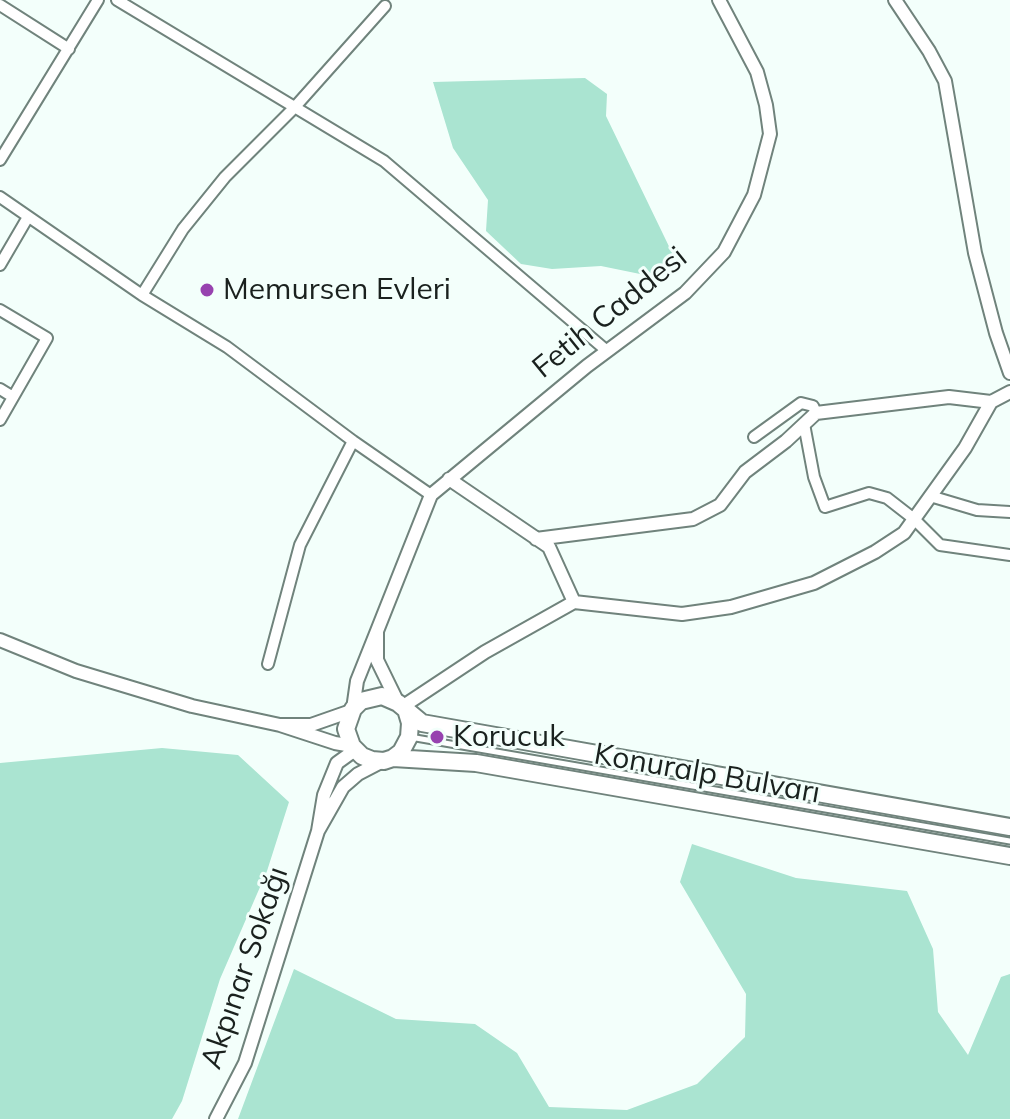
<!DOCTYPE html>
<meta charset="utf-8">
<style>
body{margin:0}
canvas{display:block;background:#f3fffb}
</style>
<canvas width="1010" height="1119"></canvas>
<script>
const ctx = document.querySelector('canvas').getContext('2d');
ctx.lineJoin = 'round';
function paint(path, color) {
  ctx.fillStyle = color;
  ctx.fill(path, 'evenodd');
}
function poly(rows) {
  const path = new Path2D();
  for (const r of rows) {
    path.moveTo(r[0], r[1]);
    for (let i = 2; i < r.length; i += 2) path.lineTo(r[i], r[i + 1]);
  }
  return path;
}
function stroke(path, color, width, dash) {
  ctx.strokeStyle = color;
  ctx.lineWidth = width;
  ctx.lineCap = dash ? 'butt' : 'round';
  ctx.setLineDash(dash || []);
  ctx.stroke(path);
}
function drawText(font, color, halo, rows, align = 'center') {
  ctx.font = font + ' Mulish,sans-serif';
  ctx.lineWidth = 6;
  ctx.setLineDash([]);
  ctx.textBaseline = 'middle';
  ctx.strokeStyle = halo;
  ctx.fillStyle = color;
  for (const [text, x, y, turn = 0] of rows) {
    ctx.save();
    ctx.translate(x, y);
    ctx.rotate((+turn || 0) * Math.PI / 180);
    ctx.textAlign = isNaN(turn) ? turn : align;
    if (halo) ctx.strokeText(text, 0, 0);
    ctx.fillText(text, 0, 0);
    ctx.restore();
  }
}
const green = poly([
 [585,78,607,94,606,116,677,263,645,275,601,266,552,269,521,264,486,231,488,200,453,148,433,82],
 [162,748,238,755,289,802,267,871,220,979,182,1101,172,1119,0,1119,0,763],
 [692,844,796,878,907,891,933,949,938,1012,968,1055,1001,977,1010,974,1010,1119,238,1119,294,969,396,1019,475,1024,517,1053,549,1107,627,1110,697,1084,745,1037,746,994,680,882]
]);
const service = poly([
 [410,737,1010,841]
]);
const minor = poly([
 [117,0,384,161,607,351],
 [0,5,69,49],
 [0,160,98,0],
 [0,197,142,295,227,347,353,441,431,495],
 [0,265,28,217],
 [142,295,183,229,225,177,294,108,385,6],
 [0,310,47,338,0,420],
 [0,389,13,397],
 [804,424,814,477,825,507,869,493,887,498,914,519,940,545,1010,555],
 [754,437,801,403,813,406,816,413],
 [930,496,977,510,1010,512],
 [268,664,300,545,353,441]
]);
const tertiary = poly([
 [895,0,929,51,945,81,975,253,996,333,1010,373],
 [449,479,549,547,574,602],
 [536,539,693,519,720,505,745,472,786,441,816,413,949,397,991,402],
 [377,631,431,495,587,366,685,293,724,252,754,195,770,134,766,105,757,72,719,0],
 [0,640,76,671,192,706,280,725],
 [402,707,485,652,574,602,682,614,731,607,814,583,875,552,904,533,965,448,991,402,1010,392],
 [353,709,357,681,377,631,377,660,398,703],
 [351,711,311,725,280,725,335,743,352,746],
 [355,750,337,763,324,795,318,831,343,787,358,774,383,761],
 [216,1119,245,1063,318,831]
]);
const primary = poly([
 [407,713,410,723,409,737,401,752,393,758,384,761,372,760,362,756,352,746,346,729,353,709,361,701,382,696,398,703,422,723,1010,827],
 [393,758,476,763,1010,856]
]);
const markers = [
 [207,290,8,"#9742af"],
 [437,737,8,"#9742af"]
];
const poiNames = [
 ["Memursen Evleri",223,290],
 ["Korucuk",453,737]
];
const streetNames = [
 ["Fetih Caddesi",610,313,-39],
 ["Konuralp Bulvarı",707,774,10],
 ["Akpınar Sokağı",245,968,-71]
];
paint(green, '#aae4d1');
stroke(service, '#70837c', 9);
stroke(minor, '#70837c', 14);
stroke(tertiary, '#70837c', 16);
stroke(primary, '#70837c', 20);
stroke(service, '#fff', 5);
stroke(minor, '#fff', 10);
stroke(tertiary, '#fff', 12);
stroke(primary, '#fff', 16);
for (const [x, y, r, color] of markers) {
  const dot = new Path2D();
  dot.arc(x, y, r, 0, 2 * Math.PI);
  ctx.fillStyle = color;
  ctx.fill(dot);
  stroke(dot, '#f3fffb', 3);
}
drawText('30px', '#1a211e', '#f3fffb', poiNames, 'left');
drawText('30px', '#1a211e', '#f3fffb', streetNames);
</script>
